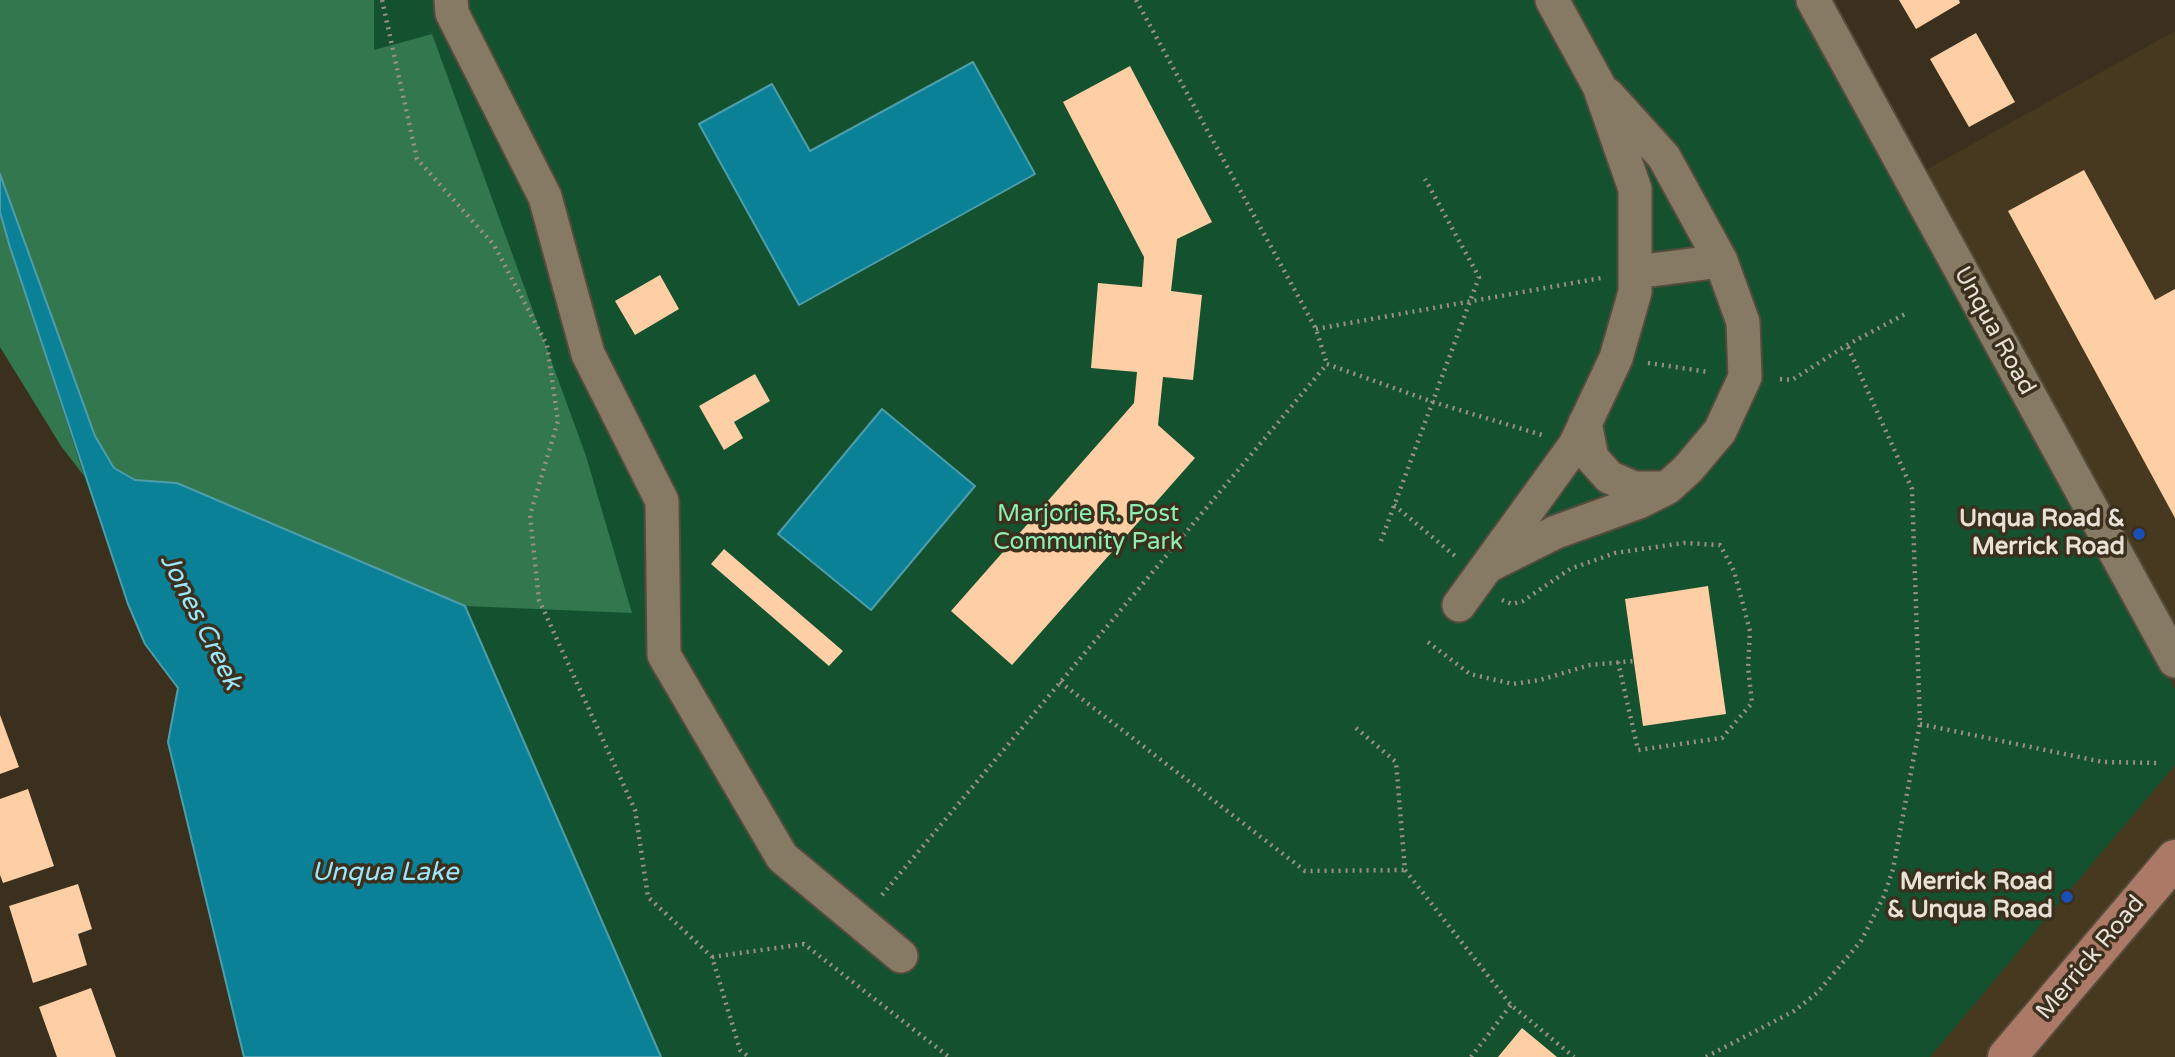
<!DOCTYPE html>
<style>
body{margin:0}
canvas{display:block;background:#3b301e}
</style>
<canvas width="2175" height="1057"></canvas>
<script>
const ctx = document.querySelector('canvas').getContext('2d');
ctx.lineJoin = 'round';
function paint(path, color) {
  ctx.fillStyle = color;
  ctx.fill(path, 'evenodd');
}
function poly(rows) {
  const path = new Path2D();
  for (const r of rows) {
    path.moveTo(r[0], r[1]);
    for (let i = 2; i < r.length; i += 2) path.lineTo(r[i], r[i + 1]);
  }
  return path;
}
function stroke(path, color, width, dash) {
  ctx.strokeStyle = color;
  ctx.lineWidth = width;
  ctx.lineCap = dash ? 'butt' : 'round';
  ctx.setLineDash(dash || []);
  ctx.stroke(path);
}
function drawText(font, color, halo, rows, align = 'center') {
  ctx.font = font + ' "Varela Round",sans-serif';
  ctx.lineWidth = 7;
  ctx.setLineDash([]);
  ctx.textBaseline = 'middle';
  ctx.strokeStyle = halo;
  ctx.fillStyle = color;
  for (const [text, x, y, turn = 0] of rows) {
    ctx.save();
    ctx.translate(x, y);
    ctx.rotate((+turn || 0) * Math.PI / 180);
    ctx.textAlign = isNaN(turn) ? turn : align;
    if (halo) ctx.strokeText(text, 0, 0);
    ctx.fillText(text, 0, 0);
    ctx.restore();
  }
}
const built = poly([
 [2175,31,2175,689,1899,185],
 [2175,763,2175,1057,1929,1057]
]);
const green = poly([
 [0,0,1797,0,2175,689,2175,765,1930,1057,244,1057,168,742,178,688,145,644,0,245]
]);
const forest = poly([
 [0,0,374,0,374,50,432,34,586,456,632,613,465,606,178,483,135,480,113,468,95,436,0,174],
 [0,212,9,244,84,476,61,446,0,347]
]);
const water = poly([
 [973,62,1035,174,799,305,699,124,772,84,810,151,973,62],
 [0,174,95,436,114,468,135,480,177,483,465,606,661,1057,244,1057,168,742,178,688,145,644,128,604,9,244,0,212,0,174],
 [882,409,975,486,871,610,778,534,882,409]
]);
const building = poly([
 [1899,0,1959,0,1960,3,1916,29],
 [1976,33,2015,102,1969,127,1930,59],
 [1130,66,1212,222,1177,239,1171,291,1202,295,1193,380,1163,377,1158,425,1195,458,1012,665,951,611,1134,403,1137,372,1091,368,1098,283,1142,287,1144,257,1063,102],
 [2084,170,2155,300,2175,289,2175,518,2008,211],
 [660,275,679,309,635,335,615,301],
 [755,374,770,401,734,422,743,438,724,450,699,406],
 [724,549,843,651,829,666,711,564],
 [1708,586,1726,714,1643,726,1625,599],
 [0,715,19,767,0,774],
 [28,789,54,866,3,883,0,875,0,799],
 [78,884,92,929,78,934,87,965,33,983,9,906],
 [91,988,116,1057,57,1057,39,1007],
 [1522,1028,1557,1057,1498,1057]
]);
const path = poly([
 [382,0,417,159,494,245,547,345,558,421,530,515,539,600,635,810,648,897,712,957,740,1050,749,1057],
 [1136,0,1316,329,1327,364],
 [1316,329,1601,278],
 [1648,363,1709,372],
 [1327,364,1433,402,1542,435],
 [1780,379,1792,380,1847,345,1907,313],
 [1394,505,1455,556],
 [1381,541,1479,277,1425,179],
 [1502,600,1512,604,1523,601,1570,569,1615,553,1684,543,1720,545,1734,571,1750,631,1748,667,1752,703,1722,738,1638,750,1618,662],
 [1428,642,1470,674,1513,684,1540,680,1590,665,1634,661],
 [1060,682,1305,871,1405,870],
 [1920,724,2103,762,2157,763],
 [1356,728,1396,762,1405,870,1511,1005,1574,1057],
 [882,895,1327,364],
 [712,957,804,944,949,1057],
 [1471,1057,1511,1005],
 [1706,1057,1794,1011,1817,993,1861,941,1884,896,1893,869,1920,724,1912,489,1847,345]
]);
const minor = poly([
 [451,0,452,13,545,197,588,354,662,501,664,655,782,857,901,956],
 [1813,0,2175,661],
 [1636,272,1721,261],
 [1585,423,1592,458,1609,477,1634,488,1665,488],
 [1490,565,1556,532,1639,502,1667,488,1688,469,1720,431,1745,377,1743,322,1721,261,1664,157,1608,95],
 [1459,605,1575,445,1616,358,1635,292,1635,189,1599,86,1552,0]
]);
const major = poly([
 [2007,1057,2175,859]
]);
const markers = [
 [2139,534,7,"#1a4fb4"],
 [2067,897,7,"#1a4fb4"]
];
const streetNames = [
 ["Unqua Road",1994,331,61],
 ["Merrick Road",2091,958,-50]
];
const parkNames = [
 ["Marjorie R. Post",1088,515],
 ["Community Park",1088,543]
];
const poiNames = [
 ["Unqua Road &",2125,520],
 ["Merrick Road",2125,548],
 ["Merrick Road",2053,883],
 ["& Unqua Road",2053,911]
];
const waterNames = [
 ["Jones Creek",200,622,63],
 ["Unqua Lake",385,873]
];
paint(built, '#47391f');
paint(green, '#13512f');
paint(forest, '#32774e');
paint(water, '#0b8198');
stroke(water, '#4d9eaa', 2);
paint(building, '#fecfa4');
stroke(minor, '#554c3c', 37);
stroke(major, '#554c3c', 42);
stroke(path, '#9a9182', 4.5, [2, 5]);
stroke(minor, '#867a65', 33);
stroke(major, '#ac7966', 38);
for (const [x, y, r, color] of markers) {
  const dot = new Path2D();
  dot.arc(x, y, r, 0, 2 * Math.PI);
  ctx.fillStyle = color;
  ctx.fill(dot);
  stroke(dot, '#3b301e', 2.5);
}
drawText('24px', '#e8e1d5', '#3b301e', streetNames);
drawText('24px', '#8eefb1', '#3b301e', parkNames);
drawText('bold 24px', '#e8e1d5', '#3b301e', poiNames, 'right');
drawText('italic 26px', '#9de5f8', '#3b301e', waterNames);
</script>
